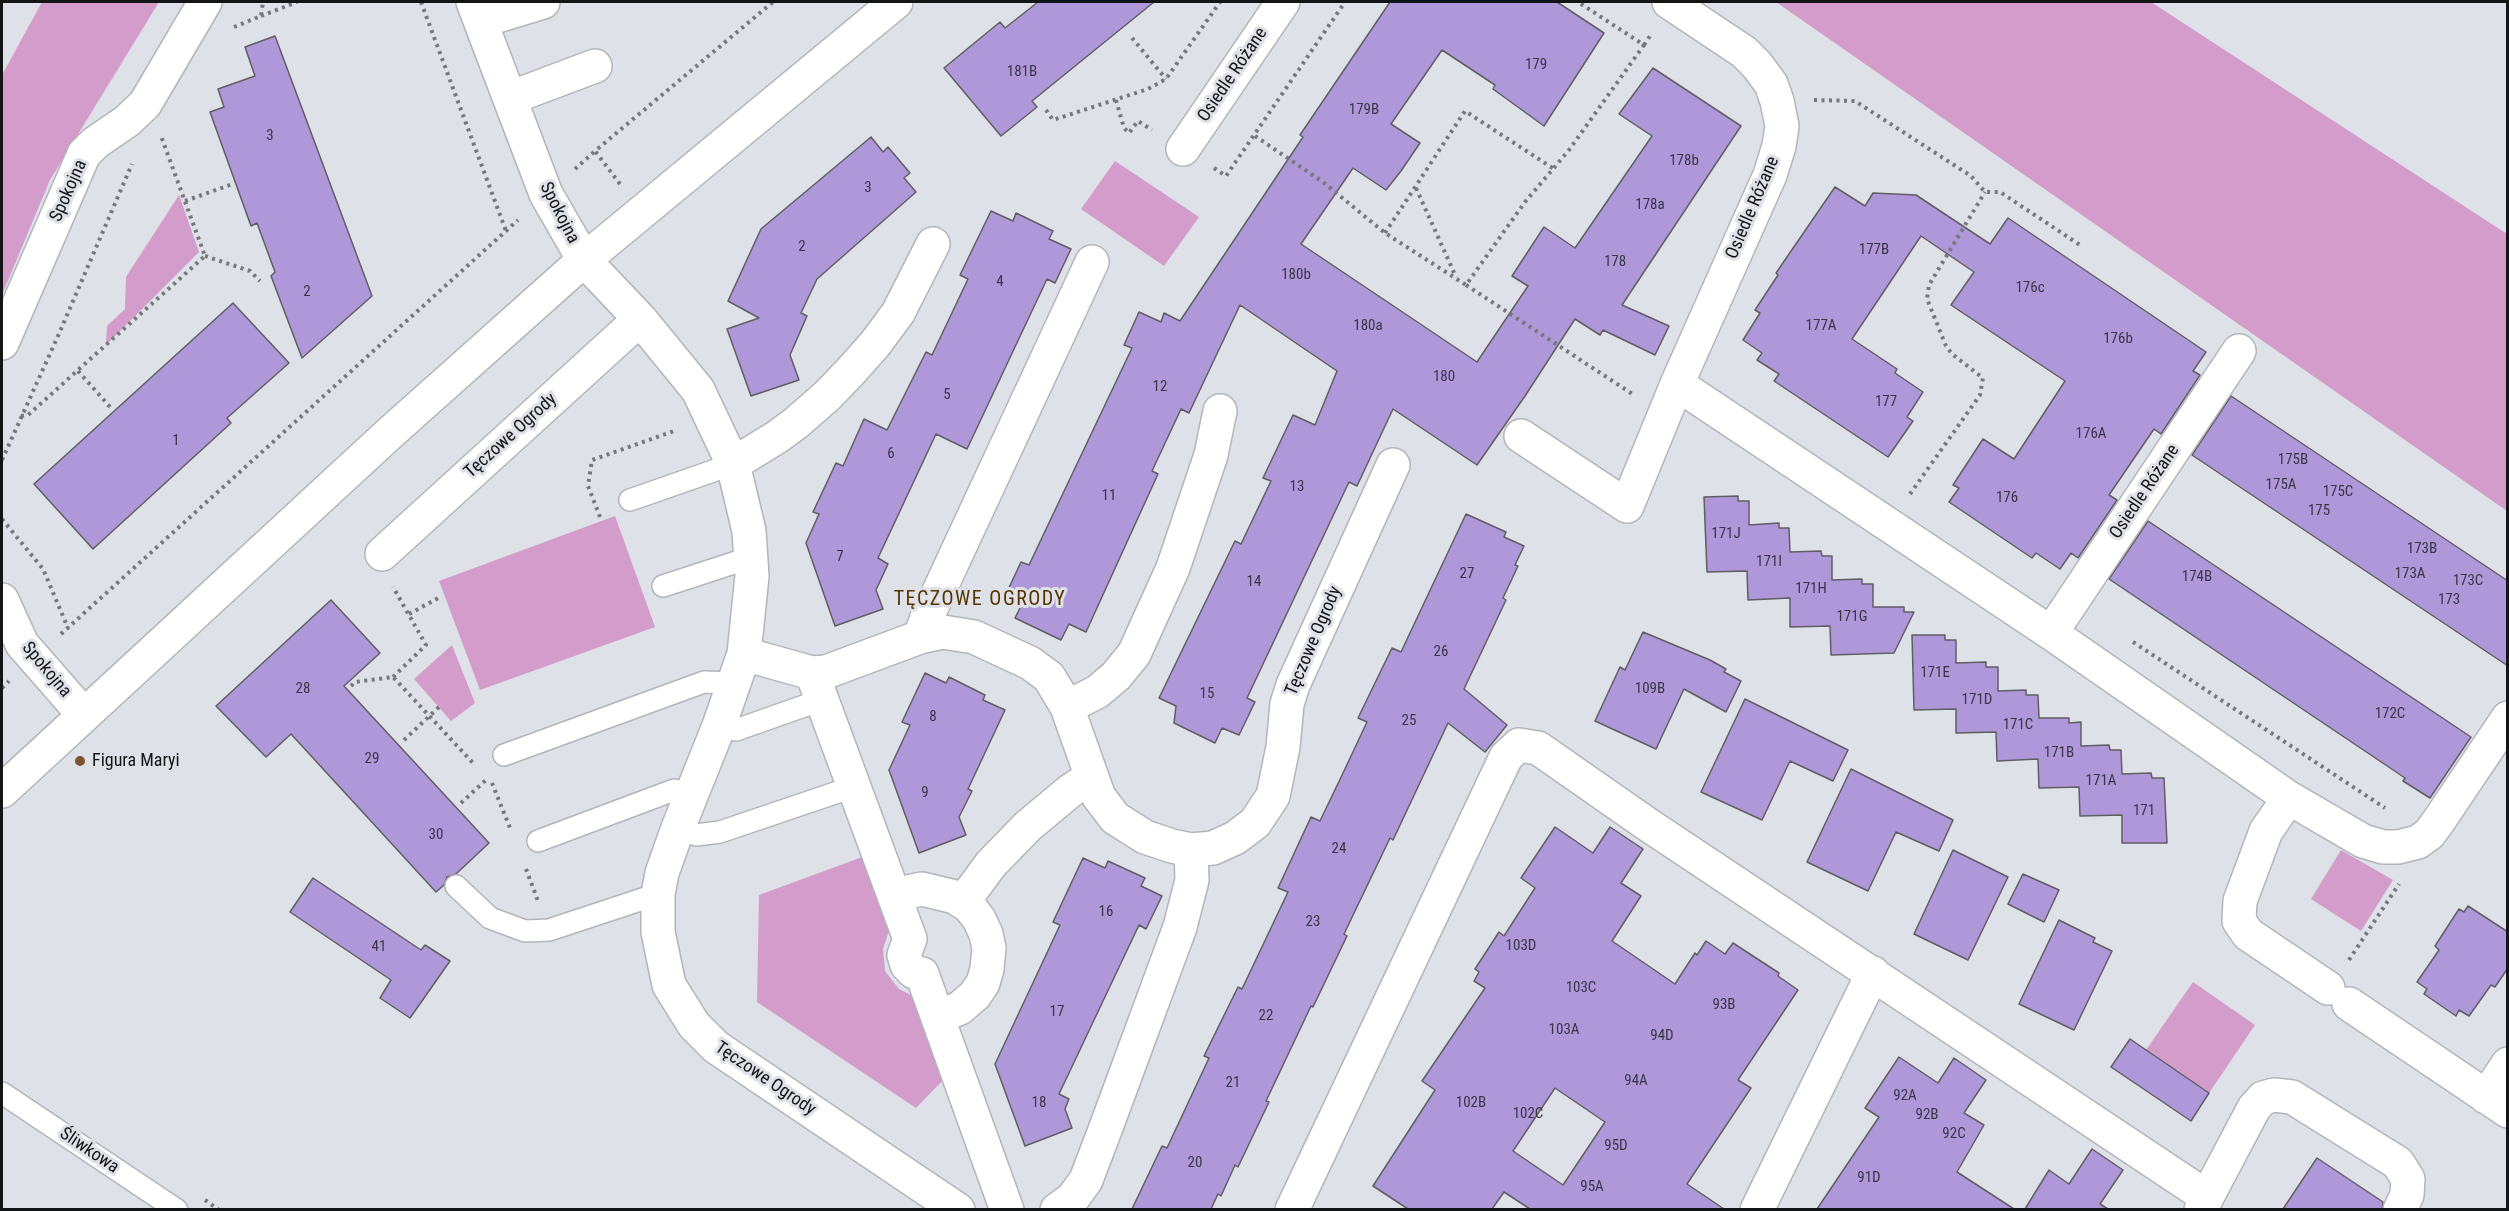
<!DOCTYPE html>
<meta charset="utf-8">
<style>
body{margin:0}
#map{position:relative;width:2509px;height:1211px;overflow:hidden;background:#dee1e7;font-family:"Roboto Condensed",sans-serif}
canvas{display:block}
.frame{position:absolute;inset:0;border:3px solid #131416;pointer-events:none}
</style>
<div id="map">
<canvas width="2509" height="1211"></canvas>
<div class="frame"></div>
</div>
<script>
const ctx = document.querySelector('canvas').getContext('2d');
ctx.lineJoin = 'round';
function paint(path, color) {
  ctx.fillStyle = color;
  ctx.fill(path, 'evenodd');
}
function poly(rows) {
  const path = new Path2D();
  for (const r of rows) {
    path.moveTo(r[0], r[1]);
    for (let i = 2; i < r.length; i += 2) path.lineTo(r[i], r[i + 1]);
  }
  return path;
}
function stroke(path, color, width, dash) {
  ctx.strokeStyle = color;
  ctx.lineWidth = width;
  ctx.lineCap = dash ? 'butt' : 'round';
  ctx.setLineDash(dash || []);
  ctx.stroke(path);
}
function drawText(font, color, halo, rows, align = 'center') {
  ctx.font = font + ' "Roboto Condensed",sans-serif';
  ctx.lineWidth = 6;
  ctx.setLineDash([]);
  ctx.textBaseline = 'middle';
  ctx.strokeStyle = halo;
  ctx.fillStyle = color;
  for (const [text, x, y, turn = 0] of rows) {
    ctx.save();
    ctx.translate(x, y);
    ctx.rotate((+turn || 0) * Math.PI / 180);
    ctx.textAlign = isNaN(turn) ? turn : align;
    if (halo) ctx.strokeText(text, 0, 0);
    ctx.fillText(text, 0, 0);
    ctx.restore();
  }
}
const green = poly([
 [42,2,159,2,50,180,2,295,2,75],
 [1776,2,2151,2,2507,234,2507,511],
 [1115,161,1199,217,1164,266,1081,209],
 [179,195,199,252,106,345,107,326,125,309,126,277],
 [615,516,655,627,480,690,439,581],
 [452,645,475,703,451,721,414,679],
 [2341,850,2393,880,2361,931,2311,899],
 [865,856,891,925,883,949,885,971,899,989,913,996,946,1077,916,1108,757,1002,759,895],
 [2193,982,2255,1025,2209,1093,2146,1050]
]);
const building = poly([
 [1038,2,1154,2,1032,101,1037,107,1001,136,944,68,1000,22,1005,28,1038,2],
 [1390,2,1557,2,1604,33,1544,126,1493,89,1495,85,1442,50,1391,124,1420,143,1401,171,1386,190,1353,168,1301,244,1477,362,1528,286,1512,276,1544,227,1575,248,1652,136,1619,114,1653,68,1741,126,1622,305,1669,326,1655,355,1603,330,1600,335,1575,319,1525,396,1477,465,1393,409,1357,486,1349,482,1247,698,1255,702,1239,735,1222,728,1215,743,1174,723,1176,706,1159,698,1235,541,1241,544,1271,481,1263,478,1293,415,1315,425,1337,371,1240,305,1189,413,1181,409,1152,471,1158,474,1086,632,1069,624,1061,640,1015,618,1023,602,1006,594,1021,562,1029,565,1132,348,1124,345,1139,312,1161,322,1164,313,1180,321,1303,137,1300,135,1390,2],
 [275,36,372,296,302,358,271,276,275,272,257,223,251,226,210,112,224,107,218,89,255,76,245,47,275,36],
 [871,137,883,152,888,147,910,173,904,178,916,192,817,279,801,313,807,316,790,355,799,380,751,396,727,329,759,318,728,301,761,229,871,137],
 [1835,187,1865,206,1873,193,1916,195,1990,244,2008,218,2206,352,2193,371,2200,375,2161,434,2154,429,2109,495,2117,500,2078,558,2071,553,2060,569,2036,553,2032,558,1949,502,1959,488,1953,485,1983,439,2014,459,2065,381,1951,305,1974,272,1921,236,1852,339,1897,369,1895,373,1923,392,1907,417,1913,421,1888,457,1774,381,1779,374,1757,360,1762,353,1743,340,1760,313,1755,310,1778,275,1776,273,1835,187],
 [991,211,1013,221,1016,213,1053,231,1049,239,1071,249,1055,283,1047,279,967,449,936,434,878,558,888,564,876,590,883,609,835,626,806,543,819,514,813,512,836,463,843,466,864,419,887,430,926,352,932,355,968,279,960,275,991,211],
 [233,303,289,363,227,418,231,423,93,549,34,484,233,303],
 [2231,396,2508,581,2508,666,2192,455,2231,396],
 [1738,496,1738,501,1749,501,1749,525,1779,523,1779,528,1789,528,1790,552,1821,551,1822,556,1832,556,1832,580,1862,579,1862,584,1873,584,1873,607,1904,607,1904,612,1914,612,1894,653,1831,655,1830,626,1790,627,1790,598,1748,600,1747,571,1707,572,1704,497,1738,496],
 [1466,514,1506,532,1504,537,1524,546,1515,565,1518,566,1503,598,1506,600,1464,689,1507,725,1485,752,1448,723,1393,840,1390,838,1344,934,1347,936,1313,1007,1311,1006,1266,1101,1269,1102,1238,1167,1235,1165,1221,1196,1218,1194,1211,1209,1132,1209,1162,1146,1167,1148,1209,1058,1204,1056,1238,987,1242,989,1288,892,1278,888,1311,817,1320,821,1344,771,1367,722,1358,718,1392,648,1401,652,1466,514],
 [2148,521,2471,737,2430,798,2403,781,2405,778,2109,579,2148,521],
 [331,600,380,653,344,686,489,843,456,874,447,877,444,885,436,892,291,734,266,757,216,706,331,600],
 [1643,632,1710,660,1726,669,1724,672,1741,681,1726,712,1684,689,1656,749,1595,721,1620,667,1625,670,1643,632],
 [1912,635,1945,635,1945,640,1956,640,1956,663,1986,662,1986,667,1998,667,1998,691,2026,690,2026,695,2038,695,2039,718,2069,718,2069,723,2081,722,2081,746,2109,745,2110,750,2121,750,2122,774,2151,773,2152,778,2164,778,2167,843,2122,843,2122,815,2080,816,2079,787,2039,788,2038,759,1997,761,1996,732,1956,733,1956,709,1914,710,1912,635],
 [925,673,946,683,949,677,985,695,983,700,1005,710,968,789,972,791,959,817,966,835,919,853,889,770,910,725,902,722,925,673],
 [1745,699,1848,750,1833,781,1790,761,1762,820,1701,792,1745,699],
 [1851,769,1953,820,1939,851,1896,832,1868,891,1807,862,1851,769],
 [1555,827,1593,853,1610,827,1643,849,1621,883,1641,896,1612,941,1675,984,1695,953,1697,955,1706,941,1725,954,1733,943,1779,973,1778,976,1798,990,1738,1080,1751,1088,1687,1184,1724,1209,1530,1209,1504,1192,1492,1209,1408,1209,1373,1186,1435,1090,1422,1081,1485,988,1474,981,1479,972,1475,969,1499,932,1504,936,1535,888,1521,878,1555,827],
 [1555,1088,1605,1122,1563,1185,1513,1151,1555,1088],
 [1953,850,2008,877,1968,960,1914,934,1953,850],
 [1083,858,1105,868,1108,861,1145,878,1141,886,1162,896,1146,929,1139,925,1059,1094,1069,1099,1065,1109,1072,1128,1025,1146,995,1064,1060,925,1053,922,1083,858],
 [2023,874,2059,890,2044,922,2008,904,2023,874],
 [313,878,421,950,425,945,450,961,410,1018,380,998,391,980,290,912,313,878],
 [2468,906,2508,932,2508,968,2495,987,2491,985,2469,1016,2459,1010,2456,1016,2424,994,2427,989,2417,982,2439,950,2435,946,2459,909,2464,912,2468,906],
 [2059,920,2095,938,2093,942,2112,951,2074,1030,2019,1004,2059,920],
 [2130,1039,2209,1093,2191,1121,2111,1067,2130,1039],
 [1899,1057,1938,1083,1954,1058,1986,1080,1964,1113,1984,1125,1957,1172,2014,1209,1817,1209,1879,1117,1865,1108,1899,1057],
 [2092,1149,2123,1170,2100,1204,2108,1209,2025,1209,2049,1170,2069,1184,2092,1149],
 [2317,1158,2383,1202,2382,1209,2283,1209,2317,1158]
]);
const path = poly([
 [421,2,506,231],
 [261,16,297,2],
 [234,27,261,16,263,2],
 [1132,38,1166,79],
 [1644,45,1652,33],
 [1116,100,1124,128,1129,133,1138,121,1152,130],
 [1814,100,1855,101,1971,176,1985,192,2000,192,2080,245],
 [1046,110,1053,120,1148,89,1166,79,1220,2],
 [1255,136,1323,182,1385,233,1466,285,1525,202,1569,150,1644,45,1578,2],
 [1214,168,1226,176,1345,2],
 [575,169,595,151],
 [620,184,595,151,773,2],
 [1416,188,1456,277],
 [185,201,233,184],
 [1385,233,1465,111,1554,169],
 [205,256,250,271,260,281],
 [1466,285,1634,395],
 [78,371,111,408],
 [21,416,28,415,205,256,161,136],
 [2,460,58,336,132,164],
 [1910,494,1980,395,1983,378,1952,354,1946,346,1927,299,1929,285,1985,192],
 [600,517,588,486,592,460,677,430],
 [2,519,43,569,68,628],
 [409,614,442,596],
 [61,634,518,220],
 [2133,642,2385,808],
 [393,677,426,645,393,587],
 [351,686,355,682,393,677,474,764],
 [2,688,9,681],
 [404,740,439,707],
 [492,783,510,828],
 [461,803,487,779],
 [526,869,538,901],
 [2349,960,2399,884],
 [205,1200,219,1210]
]);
const lane = poly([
 [630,500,733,464],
 [663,586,752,557],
 [719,726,736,730,807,705],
 [504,755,704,682,734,683],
 [678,828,696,835,720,832,838,792],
 [538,841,674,790,692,796],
 [456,886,490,918,525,931,549,930,658,894],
 [2,1093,177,1210]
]);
const street = poly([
 [473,2,546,194,584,260,640,319,698,390,733,464,749,531,752,576,744,654,719,726,678,828,662,873,658,894,658,932,669,985,694,1025,716,1047,958,1210],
 [481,21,543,2],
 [510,98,595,66],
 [1183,149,1283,2],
 [2,343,84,154,95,143,127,121,145,104,205,2],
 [1677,384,2051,633,2289,798,2266,831,2240,901,2239,921,2248,934,2328,988],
 [1521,436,1627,506,1677,384,1770,175,1779,146,1782,126,1777,101,1771,84,1757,65,1744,52,1669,2],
 [733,464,777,437,796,423,828,395,851,371,875,344,898,313,933,244],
 [382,554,640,319],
 [2,600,22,644,84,715],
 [2051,633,2239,351],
 [920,637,928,615,1092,262],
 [744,654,812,673,826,672,920,637,943,632,974,637,1030,663,1049,677,1067,707,1099,797,1115,818,1145,837,1172,846,1191,850,1213,848,1235,838,1255,823,1273,796,1283,747,1287,704,1293,685,1393,465],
 [812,673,910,939,904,955,907,965,914,972,922,974,1007,1210],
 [1067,707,1097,692,1116,676,1134,654,1173,568,1211,455,1220,411],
 [2289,798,2363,841,2383,847,2398,847,2418,842,2429,834,2438,822,2508,718],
 [894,895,922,889,955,897,969,906,979,919,986,934,989,948,987,969,983,983,975,995,960,1008,938,1017],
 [963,902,991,864,1028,826,1070,791,1091,777],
 [2349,1004,2508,1111],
 [2486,1097,2508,1064],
 [2207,1197,2254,1108,2263,1098,2274,1095,2292,1097,2398,1163,2408,1179,2407,1195,2400,1210],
 [1057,1210,1073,1198,1086,1180,1108,1122,1180,927,1192,880,1191,850],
 [1292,1210,1506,757,1519,745,1538,748,1647,824,2207,1197,2201,1210],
 [1757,1210,1873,973]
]);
const secondary = poly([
 [2,791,390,433,584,260,896,2]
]);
const markers = [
 [80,761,6,"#79562e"]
];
const numberNames = [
 ["179",1536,65],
 ["181B",1022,72],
 ["179B",1364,110],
 ["3",270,136],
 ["178b",1684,161],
 ["3",868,188],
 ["178a",1650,205],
 ["2",802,247],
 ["177B",1874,250],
 ["178",1615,262],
 ["180b",1296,275],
 ["4",1000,282],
 ["176c",2030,288],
 ["2",307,292],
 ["180a",1368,326],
 ["177A",1821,326],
 ["176b",2118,339],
 ["180",1444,377],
 ["12",1160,387],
 ["5",947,395],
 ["177",1886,402],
 ["176A",2091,434],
 ["1",176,441],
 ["6",891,454],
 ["175B",2293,460],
 ["175A",2281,485],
 ["13",1297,487],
 ["175C",2338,492],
 ["11",1109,496],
 ["176",2007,498],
 ["175",2319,511],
 ["171J",1726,534],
 ["173B",2422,549],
 ["7",840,557],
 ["171I",1769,562],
 ["27",1467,574],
 ["173A",2410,574],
 ["174B",2197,577],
 ["173C",2468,581],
 ["14",1254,582],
 ["171H",1811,589],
 ["173",2449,600],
 ["171G",1852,617],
 ["26",1441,652],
 ["171E",1935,673],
 ["28",303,689],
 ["109B",1650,689],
 ["15",1207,694],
 ["171D",1977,700],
 ["172C",2390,714],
 ["8",933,717],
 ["25",1409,721],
 ["171C",2018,725],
 ["171B",2059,753],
 ["29",372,759],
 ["171A",2101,781],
 ["9",925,793],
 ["171",2144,811],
 ["30",436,835],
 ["24",1339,849],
 ["16",1106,912],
 ["23",1313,922],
 ["103D",1521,946],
 ["41",379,947],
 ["103C",1581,988],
 ["93B",1724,1005],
 ["17",1057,1012],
 ["22",1266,1016],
 ["103A",1564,1030],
 ["94D",1662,1036],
 ["94A",1636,1081],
 ["21",1233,1083],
 ["92A",1905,1096],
 ["18",1039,1103],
 ["102B",1471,1103],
 ["102C",1528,1114],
 ["92B",1927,1115],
 ["92C",1954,1134],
 ["95D",1616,1146],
 ["20",1195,1163],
 ["91D",1869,1178],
 ["95A",1592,1187]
];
const streetNames = [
 ["Osiedle Różane",1233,75,-56],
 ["Spokojna",69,191,-66],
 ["Osiedle Różane",1753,208,-67],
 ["Spokojna",559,213,63],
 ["Tęczowe Ogrody",511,436,-42],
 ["Osiedle Różane",2145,492,-56],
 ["Tęczowe Ogrody",1314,641,-67],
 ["Spokojna",46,670,50],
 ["Tęczowe Ogrody",765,1079,34],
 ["Śliwkowa",89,1151,34]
];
const poiNames = [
 ["Figura Maryi",92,761]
];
const neighbourhoodNames = [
 ["TĘCZOWE OGRODY",980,600]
];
paint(green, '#d39cca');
paint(building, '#ae98da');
stroke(building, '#605e63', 1.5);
stroke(lane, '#b3b5bb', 24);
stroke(street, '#b3b5bb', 36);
stroke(secondary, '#b3b5bb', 36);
stroke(path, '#76787c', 4, [3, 4.5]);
stroke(lane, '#fff', 21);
stroke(street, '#fff', 33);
stroke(secondary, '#fff', 33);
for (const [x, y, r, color] of markers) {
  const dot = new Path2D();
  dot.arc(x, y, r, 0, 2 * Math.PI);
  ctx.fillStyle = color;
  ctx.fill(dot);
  stroke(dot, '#dee1e7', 2);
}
drawText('15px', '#3a3547', null, numberNames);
drawText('18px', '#131416', '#dee1e7', streetNames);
drawText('18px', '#131416', '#dee1e7', poiNames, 'left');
ctx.letterSpacing = '1.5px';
drawText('20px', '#573300', '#dee1e7', neighbourhoodNames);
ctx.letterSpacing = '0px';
</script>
